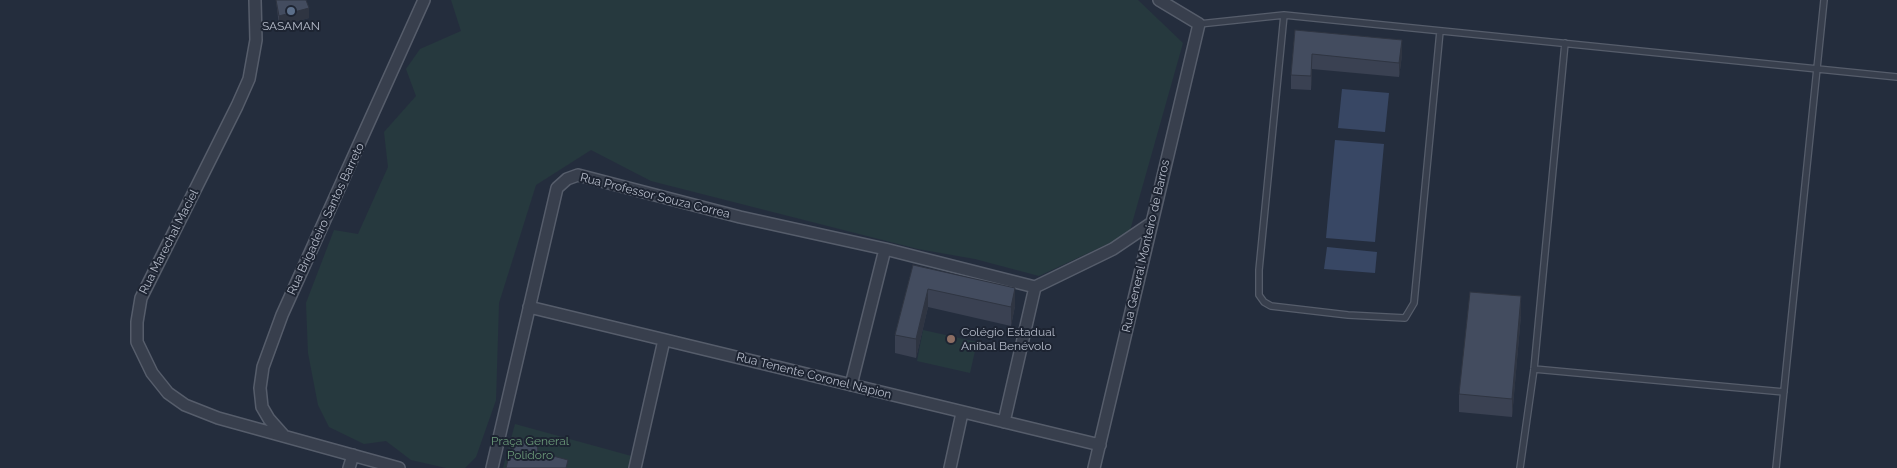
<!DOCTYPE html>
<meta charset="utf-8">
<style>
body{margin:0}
canvas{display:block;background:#242d3d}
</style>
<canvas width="1897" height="468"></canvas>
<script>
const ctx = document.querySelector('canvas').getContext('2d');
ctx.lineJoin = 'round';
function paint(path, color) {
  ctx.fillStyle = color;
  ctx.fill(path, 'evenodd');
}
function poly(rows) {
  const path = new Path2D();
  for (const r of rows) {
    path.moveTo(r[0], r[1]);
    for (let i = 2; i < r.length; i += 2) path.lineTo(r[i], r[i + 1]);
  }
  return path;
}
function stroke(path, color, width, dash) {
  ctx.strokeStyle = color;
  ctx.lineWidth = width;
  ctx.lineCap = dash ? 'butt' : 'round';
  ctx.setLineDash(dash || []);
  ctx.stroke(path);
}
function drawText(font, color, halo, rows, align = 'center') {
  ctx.font = font + ' Raleway,sans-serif';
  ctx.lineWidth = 4;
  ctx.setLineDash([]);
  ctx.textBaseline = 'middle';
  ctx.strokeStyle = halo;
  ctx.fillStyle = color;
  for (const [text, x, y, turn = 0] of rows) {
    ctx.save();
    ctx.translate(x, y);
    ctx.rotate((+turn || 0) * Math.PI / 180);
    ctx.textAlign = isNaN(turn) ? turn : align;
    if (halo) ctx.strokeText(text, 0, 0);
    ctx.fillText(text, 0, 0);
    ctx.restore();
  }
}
const green = poly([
 [451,0,1138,0,1183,43,1129,234,1039,276,975,259,918,249,651,181,591,150,536,185,499,303,496,400,476,457,465,468,446,468,411,460,386,441,364,444,329,427,318,405,308,353,306,303,334,230,358,234,388,167,384,132,416,96,406,69,420,49,461,31],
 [923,330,977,342,970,373,917,361],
 [515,424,635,457,632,468,503,468]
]);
const water = poly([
 [1342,89,1389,93,1385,132,1338,128],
 [1335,140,1384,144,1375,242,1326,238],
 [1327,247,1377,252,1375,273,1324,269]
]);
const service = poly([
 [1284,15,1259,270,1259,295,1264,302,1271,306,1348,315,1405,318,1414,303,1440,31],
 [1199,24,1284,15,1897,77],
 [1534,369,1784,392],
 [1520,468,1534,369,1565,43],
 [1776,468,1824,0]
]);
const minor = poly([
 [255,0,256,40,249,79,237,106,141,298,137,322,137,342,152,373,168,393,185,405,218,418,399,468],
 [529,307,1100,445],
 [851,385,885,249],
 [1004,422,1035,287,1113,249,1150,224],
 [284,436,269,419,262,407,260,388,263,367,282,315,424,0],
 [349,468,353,455],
 [492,468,557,188,567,179,578,175,740,217,885,249,1035,287],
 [635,468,664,340],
 [950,468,962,413],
 [1094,468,1199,24,1159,0]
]);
const wall = poly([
 [276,0,306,0,309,18,279,26],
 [1295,30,1402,55,1399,77,1312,69,1311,90,1291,89,1291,75],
 [913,265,1015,306,1011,326,928,307,916,358,895,353,895,335],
 [1521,315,1512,417,1459,412,1459,394]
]);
const shadedWall = poly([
 [309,8,309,18,279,26,279,16],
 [1402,40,1402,55,1399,77,1399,63],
 [1312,54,1312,69,1311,90,1311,76],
 [1015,288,1015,306,1011,326,1011,307],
 [928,289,928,307,916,358,916,339],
 [1521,296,1521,315,1512,417,1512,399]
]);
const building = poly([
 [276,0,306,0,309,8,279,16,276,0],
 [1295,30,1402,40,1399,63,1312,54,1311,76,1291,75,1295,30],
 [913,265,1015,288,1011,307,928,289,916,339,895,335,913,265],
 [1470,292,1521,296,1512,399,1459,394,1470,292],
 [514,437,537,444,538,452,568,460,566,468,506,468,514,437]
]);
const markers = [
 [291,11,5,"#5c6f8a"],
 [951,339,5,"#8d6e63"]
];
const poiNames = [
 ["SASAMAN",291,26],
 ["Colégio Estadual",961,332,"left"],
 ["Aníbal Benévolo",961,346,"left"]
];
const streetNames = [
 ["Rua Professor Souza Correa",655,196,14],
 ["Rua Brigadeiro Santos Barreto",326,219,-65],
 ["Rua Marechal Maciel",169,242,-63],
 ["Rua General Monteiro de Barros",1146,246,-77],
 ["Rua Tenente Coronel Napion",814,376,14]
];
const parkNames = [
 ["Praça General",530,441],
 ["Polidoro",530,455]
];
paint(green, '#26393e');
paint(water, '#384764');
stroke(service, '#565d6b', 8);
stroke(minor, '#565d6b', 14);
stroke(service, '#383f4d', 5.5);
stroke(minor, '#383f4d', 11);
paint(wall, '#3a4152');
paint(shadedWall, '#2f3542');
paint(building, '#434c5f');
stroke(building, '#2f3542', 1);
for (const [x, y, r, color] of markers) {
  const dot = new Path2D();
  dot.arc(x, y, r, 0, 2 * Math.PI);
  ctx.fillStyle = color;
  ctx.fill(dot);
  stroke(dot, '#1d2432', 2);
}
drawText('12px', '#b4bac8', '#1d2432', poiNames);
drawText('12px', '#b4bac8', '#1d2432', streetNames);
drawText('12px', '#6b9979', '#1d2432', parkNames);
</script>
